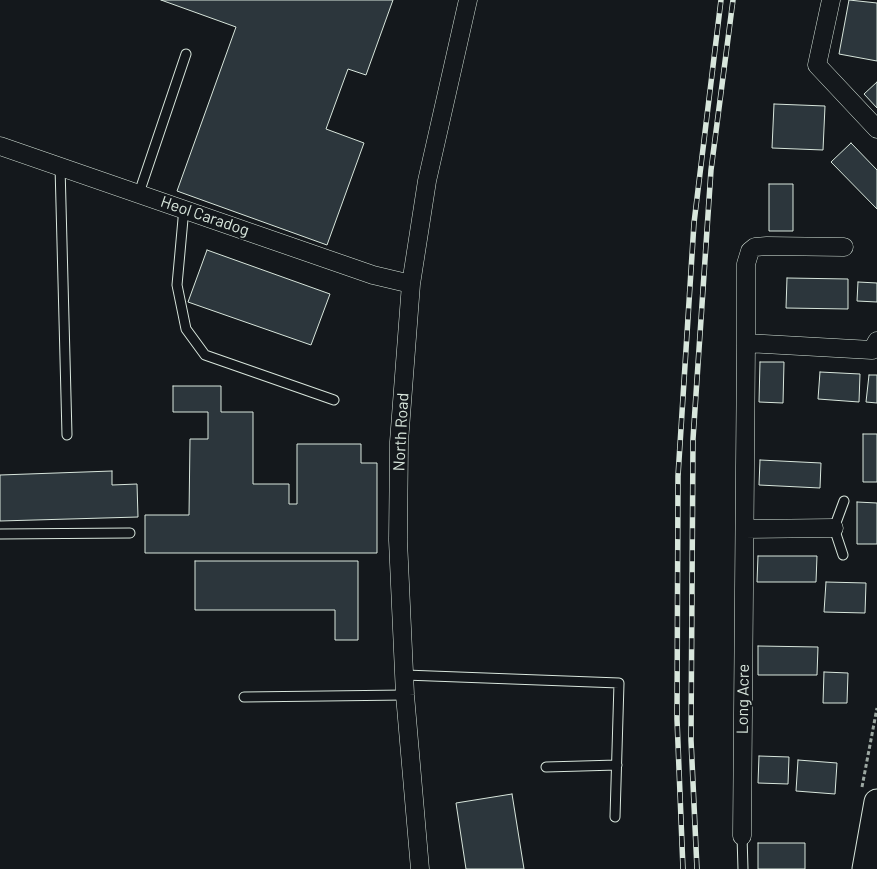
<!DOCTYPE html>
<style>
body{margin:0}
canvas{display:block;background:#14181c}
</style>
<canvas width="877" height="869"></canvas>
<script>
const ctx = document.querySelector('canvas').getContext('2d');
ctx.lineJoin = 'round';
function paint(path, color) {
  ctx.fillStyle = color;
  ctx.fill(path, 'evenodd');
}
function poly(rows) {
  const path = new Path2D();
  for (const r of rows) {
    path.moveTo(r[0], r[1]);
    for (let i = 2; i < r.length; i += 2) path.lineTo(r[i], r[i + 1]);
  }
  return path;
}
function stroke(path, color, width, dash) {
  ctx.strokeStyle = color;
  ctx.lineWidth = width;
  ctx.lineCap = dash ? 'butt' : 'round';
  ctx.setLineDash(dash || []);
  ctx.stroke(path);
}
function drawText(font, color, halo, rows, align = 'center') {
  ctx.font = font + ' Barlow,sans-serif';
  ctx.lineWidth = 4;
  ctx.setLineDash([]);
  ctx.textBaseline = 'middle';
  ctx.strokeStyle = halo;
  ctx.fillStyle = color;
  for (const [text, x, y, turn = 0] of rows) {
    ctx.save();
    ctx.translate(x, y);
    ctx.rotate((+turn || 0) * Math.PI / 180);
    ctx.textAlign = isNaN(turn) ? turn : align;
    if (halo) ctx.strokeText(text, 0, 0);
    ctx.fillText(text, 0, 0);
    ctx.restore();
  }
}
const building = poly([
 [161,0,393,0,366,75,348,69,326,129,364,143,327,245,177,191,236,27,161,0],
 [849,0,877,3,877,61,839,54,849,0],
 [877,82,877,108,864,94,877,82],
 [774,104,825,106,823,150,772,148,774,104],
 [851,143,877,170,877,209,831,162,851,143],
 [769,184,793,184,793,231,769,231,769,184],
 [207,250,330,294,311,345,188,302,207,250],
 [787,278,848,279,848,309,786,308,787,278],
 [858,282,877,283,877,302,857,301,858,282],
 [760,362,784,362,783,403,759,402,760,362],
 [820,372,860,374,859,402,818,399,820,372],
 [869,375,877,375,877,403,866,402,869,375],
 [173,386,221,386,221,412,253,412,253,484,289,484,289,504,297,504,297,444,361,444,361,463,377,463,377,553,145,553,145,515,189,515,190,439,208,439,208,412,173,412,173,386],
 [863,434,877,434,877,482,863,482,863,434],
 [760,460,821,463,820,488,759,485,760,460],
 [112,471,112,485,137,484,138,517,0,521,0,475,112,471],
 [857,502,877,503,877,544,857,544,857,502],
 [758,556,817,556,816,582,757,582,758,556],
 [195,561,358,561,358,640,335,640,335,610,195,610,195,561],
 [826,582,866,583,865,613,824,612,826,582],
 [758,646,818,647,817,675,758,675,758,646],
 [824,672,848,673,847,703,823,703,824,672],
 [759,756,789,757,788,784,758,783,759,756],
 [798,760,837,763,835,794,796,791,798,760],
 [512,794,524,869,466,869,456,803,512,794],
 [758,843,805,843,805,869,758,869,758,843]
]);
const path = poly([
 [862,787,877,708]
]);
const service = poly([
 [60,166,67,435],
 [139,193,186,54],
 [184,208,177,285,186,329,205,355,334,400],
 [0,534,130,533],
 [843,555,834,528,844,501],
 [405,675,619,683,615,817],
 [244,697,405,695],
 [546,767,617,765],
 [742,836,743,869]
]);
const minor = poly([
 [831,0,817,65,877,129],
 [0,146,373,275,411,284],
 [746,343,746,264,750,251,755,247,767,246,844,247],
 [745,529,834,528],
 [742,836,746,343,872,350,877,341],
 [420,869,405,695,398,540,399,442,411,284,427,181,468,0]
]);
const secondary = poly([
 [865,869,877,802]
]);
const rail = poly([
 [683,869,677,719,678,476,694,223,721,0],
 [697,869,691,740,693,439,711,170,733,0]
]);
const streetNames = [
 ["Heol Caradog",205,216,19],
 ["North Road",401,432,-87],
 ["Long Acre",743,699,-89]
];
paint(building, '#2c363c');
stroke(building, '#d8e6dc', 1);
stroke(service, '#d8e6dc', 11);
stroke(minor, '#d8e6dc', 19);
stroke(secondary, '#d8e6dc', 27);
stroke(path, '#9da8a2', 3, [4, 2.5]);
stroke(service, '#14181c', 9);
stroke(minor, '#14181c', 18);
stroke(secondary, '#14181c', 25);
stroke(rail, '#d8e6dc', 5.5);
stroke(rail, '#14181c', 4, [11]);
drawText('16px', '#d8e6dc', '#14181c', streetNames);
</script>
